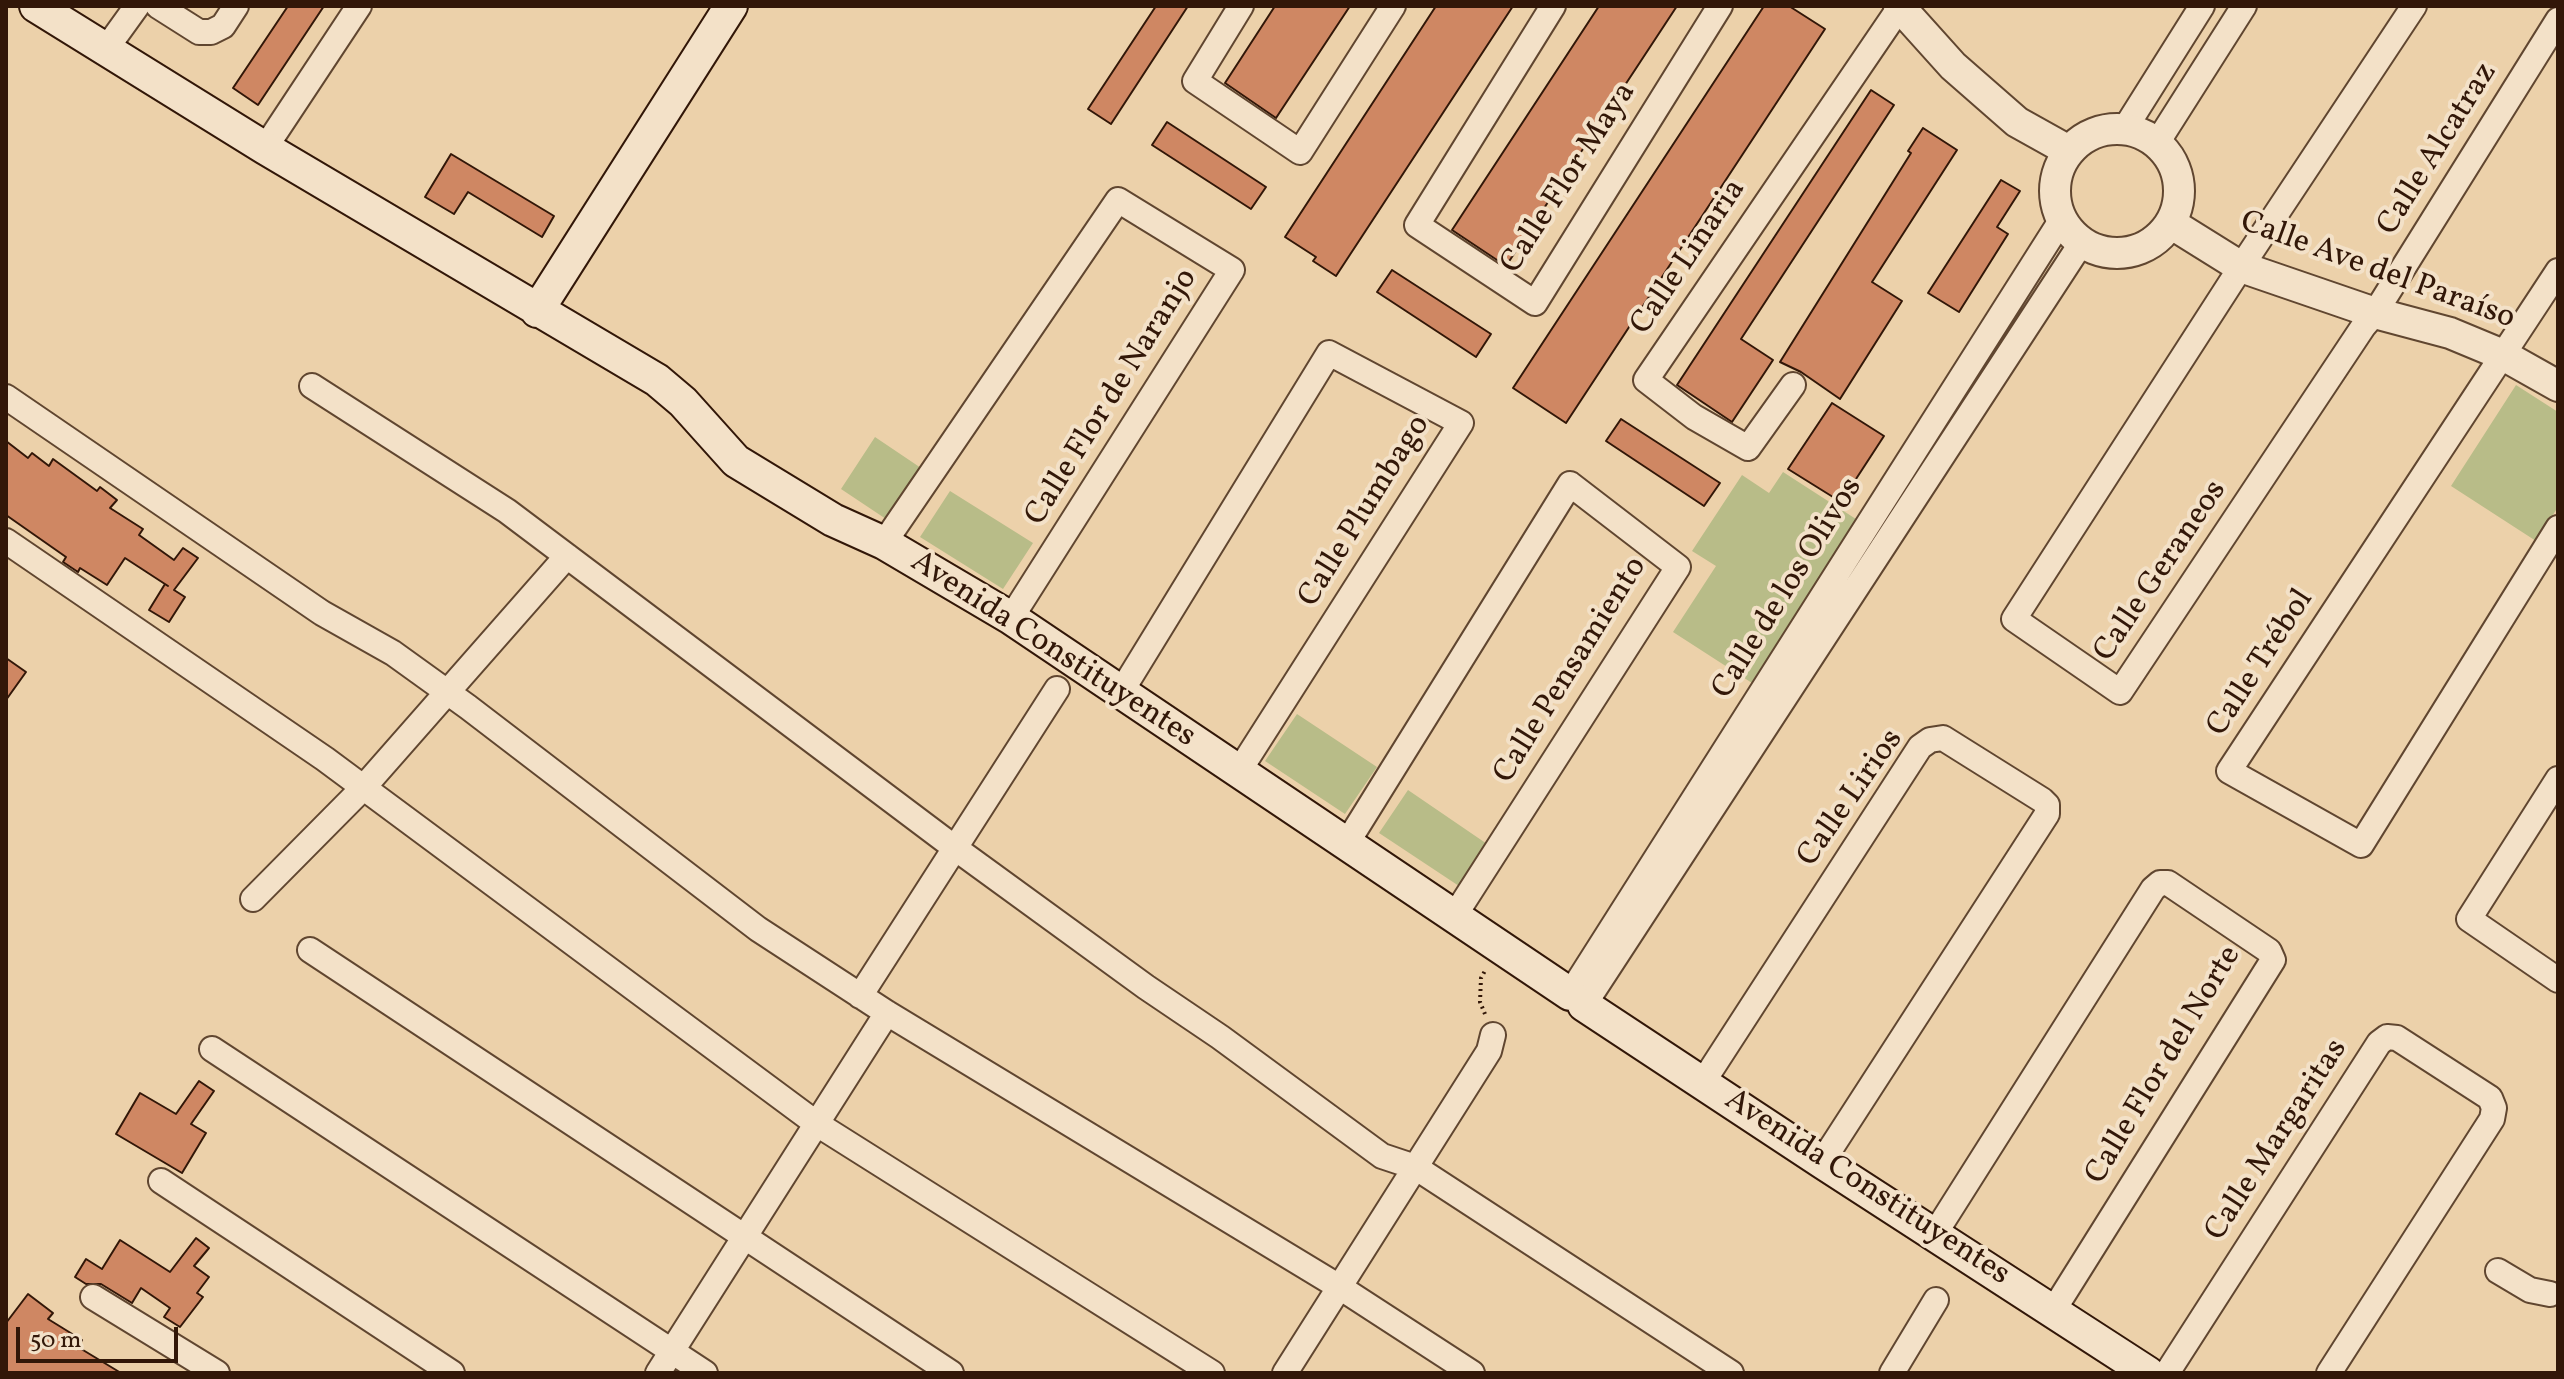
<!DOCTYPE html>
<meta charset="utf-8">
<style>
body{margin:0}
#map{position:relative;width:2564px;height:1379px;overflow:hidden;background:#ecd1aa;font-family:Vollkorn,serif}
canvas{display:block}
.frame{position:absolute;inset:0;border:8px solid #321708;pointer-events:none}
.scale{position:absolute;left:16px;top:1327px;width:162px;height:36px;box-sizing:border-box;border:4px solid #321708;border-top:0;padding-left:10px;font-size:24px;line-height:28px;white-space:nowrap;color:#321708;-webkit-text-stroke:6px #f3e1c8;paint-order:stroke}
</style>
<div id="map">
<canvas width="2564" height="1379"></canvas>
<div class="frame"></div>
<div class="scale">50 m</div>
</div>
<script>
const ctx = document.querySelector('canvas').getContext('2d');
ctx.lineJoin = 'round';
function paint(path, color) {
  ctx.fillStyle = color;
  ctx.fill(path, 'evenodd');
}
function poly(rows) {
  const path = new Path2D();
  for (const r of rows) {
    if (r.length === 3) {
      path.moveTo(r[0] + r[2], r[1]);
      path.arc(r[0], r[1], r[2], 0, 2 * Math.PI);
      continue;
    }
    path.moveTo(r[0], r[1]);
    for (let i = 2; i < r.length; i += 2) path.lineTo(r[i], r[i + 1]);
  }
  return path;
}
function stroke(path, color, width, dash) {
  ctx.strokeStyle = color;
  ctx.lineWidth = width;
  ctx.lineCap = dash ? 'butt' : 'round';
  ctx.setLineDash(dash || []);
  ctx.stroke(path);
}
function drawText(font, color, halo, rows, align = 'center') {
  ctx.font = font + ' Vollkorn,serif';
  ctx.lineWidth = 8;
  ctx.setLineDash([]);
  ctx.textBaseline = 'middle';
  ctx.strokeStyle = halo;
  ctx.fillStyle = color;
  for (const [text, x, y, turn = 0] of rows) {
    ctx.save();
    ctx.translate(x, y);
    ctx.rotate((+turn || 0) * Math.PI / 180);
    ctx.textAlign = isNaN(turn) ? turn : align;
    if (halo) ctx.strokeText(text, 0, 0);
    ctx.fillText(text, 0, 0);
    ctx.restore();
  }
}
const green = poly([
 [2516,385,2558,412,2558,507,2536,541,2451,486],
 [875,437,921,468,886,519,841,489],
 [1783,472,1859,521,1752,683,1673,632,1716,566,1692,551,1742,475,1769,493],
 [950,491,1033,543,1003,589,920,537],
 [1297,714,1377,767,1345,814,1265,761],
 [1408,790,1490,846,1462,888,1379,833]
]);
const building = poly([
 [288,6,324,6,258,105,233,88,288,6],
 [1156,6,1188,6,1111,124,1088,109,1156,6],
 [1275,6,1350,6,1276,118,1225,83,1275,6],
 [1436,6,1513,6,1336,276,1313,261,1316,257,1285,237,1436,6],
 [1599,6,1677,6,1506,266,1452,230,1599,6],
 [1764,6,1789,6,1825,29,1566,423,1513,388,1764,6],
 [1871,90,1894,105,1741,339,1773,360,1732,422,1677,385,1871,90],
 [1167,122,1266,187,1251,209,1152,145,1167,122],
 [1923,128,1957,150,1872,282,1902,301,1840,399,1801,372,1780,362,1911,153,1908,151,1923,128],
 [451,154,554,216,542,237,468,192,454,214,425,197,451,154],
 [2001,180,2020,191,1997,227,2008,234,1959,312,1928,293,2001,180],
 [1392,270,1491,334,1476,357,1377,292,1392,270],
 [1832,403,1884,436,1841,502,1788,469,1832,403],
 [1621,419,1720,483,1704,506,1606,441,1621,419],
 [6,441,28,458,32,453,49,466,53,459,97,491,100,487,117,500,110,508,143,529,139,535,174,560,183,548,198,558,174,590,185,597,169,622,149,610,165,584,168,586,125,558,107,585,80,568,78,572,63,562,66,557,6,515,6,441],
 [6,658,26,672,6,700,6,658],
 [199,1081,214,1091,191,1124,206,1133,182,1173,116,1134,140,1093,176,1114,199,1081],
 [196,1238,209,1248,194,1266,209,1277,197,1293,203,1297,180,1327,164,1317,170,1308,141,1288,132,1303,101,1284,86,1284,75,1277,86,1259,102,1269,120,1240,170,1272,196,1238],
 [28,1294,53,1313,48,1319,82,1340,78,1347,121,1373,6,1373,6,1323,28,1294]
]);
const path = poly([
 [1485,1014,1480,1002,1481,978,1486,969]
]);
const minor = poly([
 [158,6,199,32,211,32,223,26,236,6],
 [1241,6,1195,81,1300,152,1393,6],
 [1553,6,1417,225,1535,303,1720,6],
 [2414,6,2241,267,2014,619,2120,692,2363,327,2375,313,2558,20],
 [106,49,137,6],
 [2124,130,2202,6],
 [2157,143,2244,6],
 [265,148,359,6],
 [2558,271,2229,771,2361,845,2558,528],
 [1793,385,1748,448,1694,417,1646,380,1900,7],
 [312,386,507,511,955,848,1146,987,1220,1037,1382,1156,1415,1167,1731,1373],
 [6,397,322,613,393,653,468,707,758,929,887,1013,1341,1288,1472,1373],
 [6,541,325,759,817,1124,1212,1373],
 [884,543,1118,200,1232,270,1011,618],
 [1121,692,1329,353,1461,423,1239,771],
 [2558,779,2469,919,2558,980],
 [1347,843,1570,484,1678,567,1455,915],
 [253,899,363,788,567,556],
 [310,950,951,1373],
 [1570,994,2062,219],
 [860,996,1057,689],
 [1584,1005,2082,242],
 [212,1049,705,1373],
 [1703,1082,1920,747,1930,740,1943,738,2042,800,2047,805,2047,814,1822,1162],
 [161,1181,452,1373],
 [1934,1235,2153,889,2160,883,2168,883,2269,951,2273,960,2053,1311],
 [2498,1271,2530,1290,2550,1294],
 [93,1297,217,1373],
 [658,1373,887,1013],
 [1285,1373,1489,1051,1493,1035],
 [1892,1373,1936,1300],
 [2167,1373,2379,1043,2387,1037,2397,1038,2490,1098,2494,1108,2492,1119,2329,1373]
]);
const tertiary = poly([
 [1899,6,1953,66,2017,122,2069,151],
 [2117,191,62],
 [2172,224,2241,267,2375,313,2450,333,2503,355,2558,386]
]);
const secondary = poly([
 [36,6,265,148,657,380,683,402,736,461,833,520,884,543,1011,618,1570,994],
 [537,311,731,6],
 [1584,1005,1822,1162,2148,1373]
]);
const streetNames = [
 ["Calle Alcatraz",2439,150,-58],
 ["Calle Flor Maya",1570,179,-57],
 ["Calle Linaria",1690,258,-56],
 ["Calle Ave del Paraíso",2377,272,20],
 ["Calle Flor de Naranjo",1113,398,-58],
 ["Calle Plumbago",1366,512,-58],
 ["Calle Geraneos",2162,572,-56],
 ["Calle de los Olivos",1789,589,-58],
 ["Avenida Constituyentes",1052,651,33],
 ["Calle Trébol",2262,664,-57],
 ["Calle Pensamiento",1572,671,-58],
 ["Calle Lirios",1852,799,-55],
 ["Calle Flor del Norte",2165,1066,-59],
 ["Calle Margaritas",2278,1141,-57],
 ["Avenida Constituyentes",1866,1189,33]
];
paint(green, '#b8bc88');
paint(building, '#cf8763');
stroke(building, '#321708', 2);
stroke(minor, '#604630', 28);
stroke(tertiary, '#604630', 34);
stroke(secondary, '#321708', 36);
stroke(path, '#321708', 4, [2, 4]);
stroke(minor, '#f3e1c8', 24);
stroke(tertiary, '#f3e1c8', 30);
stroke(secondary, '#f3e1c8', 32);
drawText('32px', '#321708', '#f3e1c8', streetNames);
</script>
